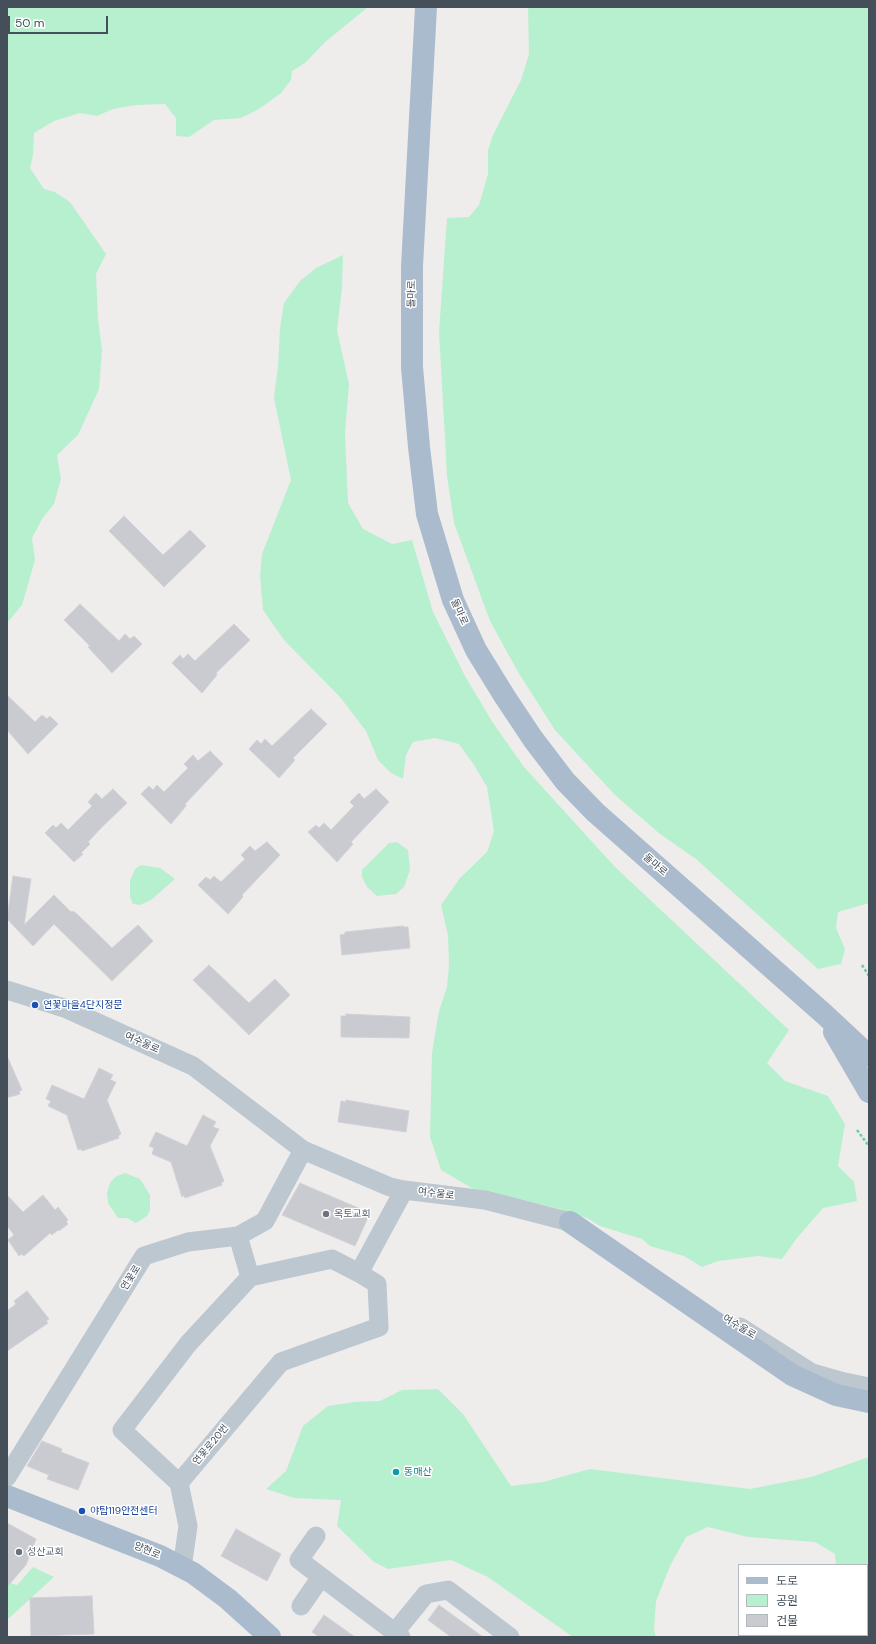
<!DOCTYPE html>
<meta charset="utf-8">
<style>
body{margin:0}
#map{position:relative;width:876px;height:1644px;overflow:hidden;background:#efecec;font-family:"DM Sans","Noto Sans KR",sans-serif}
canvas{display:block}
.frame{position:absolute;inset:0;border:8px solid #444f5a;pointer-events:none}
.legend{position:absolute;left:738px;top:1564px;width:130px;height:72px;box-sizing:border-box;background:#fff;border:1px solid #b4b9bd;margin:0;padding:5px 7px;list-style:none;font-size:12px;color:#444f5a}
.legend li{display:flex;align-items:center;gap:8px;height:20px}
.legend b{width:20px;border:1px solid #b4b9bd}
.scale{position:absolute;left:8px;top:16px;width:100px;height:18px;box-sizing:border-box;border:2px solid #444f5a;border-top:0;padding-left:5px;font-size:12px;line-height:14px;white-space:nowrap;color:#444f5a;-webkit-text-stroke:3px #fff;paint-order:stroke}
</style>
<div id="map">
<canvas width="876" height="1644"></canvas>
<div class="frame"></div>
<ul class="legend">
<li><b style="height:5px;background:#aabbcd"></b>도로</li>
<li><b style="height:11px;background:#b7f0ce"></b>공원</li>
<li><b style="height:11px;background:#c9cbd1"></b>건물</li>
</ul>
<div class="scale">50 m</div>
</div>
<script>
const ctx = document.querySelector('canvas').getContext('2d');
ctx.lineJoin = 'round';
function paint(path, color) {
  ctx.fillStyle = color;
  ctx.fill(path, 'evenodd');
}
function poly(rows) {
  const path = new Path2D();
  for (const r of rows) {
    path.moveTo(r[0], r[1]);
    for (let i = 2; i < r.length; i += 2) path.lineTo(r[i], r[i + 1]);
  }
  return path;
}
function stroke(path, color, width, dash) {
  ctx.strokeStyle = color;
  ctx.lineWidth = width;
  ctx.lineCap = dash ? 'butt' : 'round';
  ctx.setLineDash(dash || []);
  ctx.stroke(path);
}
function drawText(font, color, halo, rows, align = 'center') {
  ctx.font = font + ' "DM Sans","Noto Sans KR",sans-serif';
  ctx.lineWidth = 3;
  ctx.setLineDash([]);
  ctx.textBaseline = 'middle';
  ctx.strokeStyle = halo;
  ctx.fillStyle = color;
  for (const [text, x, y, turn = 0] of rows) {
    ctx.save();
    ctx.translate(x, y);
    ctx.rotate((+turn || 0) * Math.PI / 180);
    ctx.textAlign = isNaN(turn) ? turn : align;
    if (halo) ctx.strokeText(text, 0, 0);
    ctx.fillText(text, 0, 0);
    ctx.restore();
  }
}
const green = poly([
 [7,7,368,7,324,43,305,63,292,71,291,80,281,93,259,109,241,118,214,120,189,137,176,136,176,118,165,104,136,105,113,109,97,116,80,113,54,121,34,133,33,155,30,168,44,189,55,192,70,202,106,254,96,274,98,319,102,350,99,389,78,435,57,455,61,479,54,504,42,519,32,538,35,560,22,605,7,623],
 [528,7,869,7,869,903,838,912,836,928,845,949,841,964,818,969,696,859,660,834,615,795,555,730,518,672,490,621,454,523,447,476,439,332,447,218,469,217,479,205,488,174,488,150,493,135,521,80,529,54],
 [343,255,342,288,337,330,349,384,345,433,348,503,363,529,392,544,412,540,433,612,465,676,493,723,524,767,615,867,789,1030,767,1063,785,1081,828,1096,845,1124,838,1166,854,1182,857,1201,823,1208,797,1238,782,1259,758,1256,718,1261,702,1267,684,1256,650,1246,642,1239,600,1226,589,1219,556,1208,475,1190,441,1170,430,1137,432,1053,439,1011,447,987,449,965,448,935,441,905,460,878,487,852,494,831,487,787,474,765,459,744,435,738,413,742,406,755,403,779,391,773,378,760,366,731,340,697,284,640,263,610,260,576,262,554,291,480,274,398,278,366,280,328,284,303,300,281,316,268],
 [397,842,408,850,410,870,404,887,396,894,377,896,367,887,362,877,362,870,389,843],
 [141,865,160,868,175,879,151,900,140,905,133,904,130,897,130,881,135,869],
 [125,1173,140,1179,150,1195,150,1210,147,1216,136,1223,127,1218,118,1218,108,1203,107,1193,110,1183,115,1177],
 [438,1389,463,1414,511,1486,543,1482,590,1469,750,1489,811,1477,869,1457,869,1637,796,1637,796,1635,867,1635,867,1565,836,1565,835,1554,815,1542,748,1537,708,1527,686,1537,670,1566,656,1601,654,1630,656,1637,573,1637,488,1577,451,1560,388,1569,374,1562,337,1526,341,1500,294,1498,266,1489,286,1471,303,1426,328,1406,354,1402,380,1401,402,1390],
 [33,1567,54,1577,7,1620,7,1582,17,1585]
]);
const building = poly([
 [124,516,163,555,190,530,206,546,164,587,109,531,124,516],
 [80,604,119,641,125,634,130,639,134,636,142,644,112,673,88,647,90,646,64,620,80,604],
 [234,624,250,640,216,673,217,675,202,693,172,663,180,655,183,659,188,654,195,661,234,624],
 [7,695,35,722,42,715,47,719,50,716,58,724,28,754,7,730,7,695],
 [311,709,327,724,293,758,295,760,279,778,249,749,257,740,261,744,265,739,272,746,311,709],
 [210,751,223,764,185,804,186,806,171,824,141,794,149,786,153,790,157,785,164,792,188,768,184,764,193,755,198,761,210,751],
 [113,789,127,803,102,827,88,842,90,844,81,853,83,854,74,862,45,833,53,825,56,828,61,823,68,830,92,806,88,802,96,793,102,799,113,789],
 [376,789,389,802,351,842,353,844,337,862,308,832,316,825,319,828,324,823,331,830,354,806,350,802,359,793,364,799,376,789],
 [267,842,280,855,242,895,243,897,228,914,198,885,206,877,210,880,214,876,221,882,245,859,241,855,250,846,255,851,267,842],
 [13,876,31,879,24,925,54,895,71,912,72,911,76,913,112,948,138,925,153,941,112,981,54,924,33,946,7,919,13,876],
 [403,926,403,927,408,927,410,948,342,955,340,935,345,934,345,932,403,926],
 [209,965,249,1003,275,979,290,995,249,1035,193,980,209,965],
 [346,1014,410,1017,409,1038,341,1037,341,1016,346,1016,346,1014],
 [7,1056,22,1090,19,1091,20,1094,10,1097,7,1097,7,1056],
 [99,1068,113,1075,110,1080,116,1082,107,1100,121,1134,118,1136,119,1138,82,1151,81,1149,78,1150,67,1115,48,1106,51,1101,46,1099,52,1085,84,1099,99,1068],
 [346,1100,409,1111,406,1132,338,1122,341,1101,346,1102,346,1100],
 [203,1115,216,1122,213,1127,219,1129,210,1146,224,1181,221,1183,222,1185,185,1198,184,1195,182,1197,171,1162,152,1154,154,1148,149,1146,156,1132,187,1146,203,1115],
 [300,1183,370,1213,355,1246,282,1215,300,1183],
 [7,1195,23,1212,43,1195,55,1210,58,1207,68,1220,66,1222,68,1224,59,1231,58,1230,52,1235,50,1233,24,1256,21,1254,19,1256,8,1240,14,1235,7,1226,7,1195],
 [27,1291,49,1319,46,1321,48,1323,7,1351,7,1311,16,1304,14,1301,27,1291],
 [42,1441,62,1449,61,1452,89,1463,78,1490,47,1479,49,1475,27,1466,42,1441],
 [7,1523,36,1539,26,1565,7,1587,7,1523],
 [236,1529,281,1554,267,1581,221,1556,236,1529],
 [92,1596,94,1634,31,1636,30,1598,92,1596],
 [439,1605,483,1637,451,1637,428,1620,439,1605],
 [324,1615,355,1637,319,1637,312,1632,324,1615]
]);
const path = poly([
 [862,965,869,976],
 [857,1130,869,1146]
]);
const minor = poly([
 [7,990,67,1009,193,1066,303,1150,390,1187,404,1190,485,1200,570,1222,583,1229],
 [238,1236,250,1277,188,1344,122,1430,179,1483,281,1362,379,1327,377,1284,359,1273,404,1190],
 [250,1277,332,1259,359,1273],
 [740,1327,812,1373,840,1381,869,1387],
 [7,1477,144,1256,188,1242,238,1236,265,1221,303,1150],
 [179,1483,188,1526,182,1568],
 [316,1536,299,1560,401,1637],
 [301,1606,321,1577],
 [395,1632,426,1594,448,1590,510,1637]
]);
const major = poly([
 [426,7,412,266,412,367,419,447,427,514,453,600,476,650,505,697,533,739,565,781,595,812,824,1014,869,1056],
 [834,1032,869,1092],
 [570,1222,792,1375,836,1395,869,1402],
 [7,1496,160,1556,193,1573,228,1599,270,1637]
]);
const markers = [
 [35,1005,4,"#1a4fb4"],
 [326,1214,4,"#6b7280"],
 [396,1472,4,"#0f9aa8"],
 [82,1511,4,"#1a4fb4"],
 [19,1552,4,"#6b7280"]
];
const streetNames = [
 ["돌마로",412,294,-89],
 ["돌마로",459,612,66],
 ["돌마로",655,865,41],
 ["여수울로",142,1043,24],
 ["여수울로",436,1194,7],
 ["연꽃로",131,1278,-58],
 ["여수울로",739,1327,31],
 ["연꽃로20번",211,1445,-50],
 ["양현로",147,1551,23]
];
const transitNames = [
 ["연꽃마을4단지정문",43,1005],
 ["야탑119안전센터",90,1511]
];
const worshipNames = [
 ["옥토교회",334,1214],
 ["성산교회",27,1552]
];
const cultureNames = [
 ["동매산",404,1472]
];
paint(green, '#b7f0ce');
paint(building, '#c9cbd1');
stroke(building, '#d0d2d8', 1);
stroke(path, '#6ecfa0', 2.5, [3, 2]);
stroke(minor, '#bcc7d0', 19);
stroke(major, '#aabbcd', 22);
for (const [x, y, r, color] of markers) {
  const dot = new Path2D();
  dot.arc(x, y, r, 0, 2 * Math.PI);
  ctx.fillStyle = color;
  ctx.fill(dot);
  stroke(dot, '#fff', 1.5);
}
drawText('10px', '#444f5a', '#fff', streetNames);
drawText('10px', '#164399', '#fff', transitNames, 'left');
drawText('10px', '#5b616d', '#fff', worshipNames, 'left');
drawText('10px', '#0d838f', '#fff', cultureNames, 'left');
</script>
